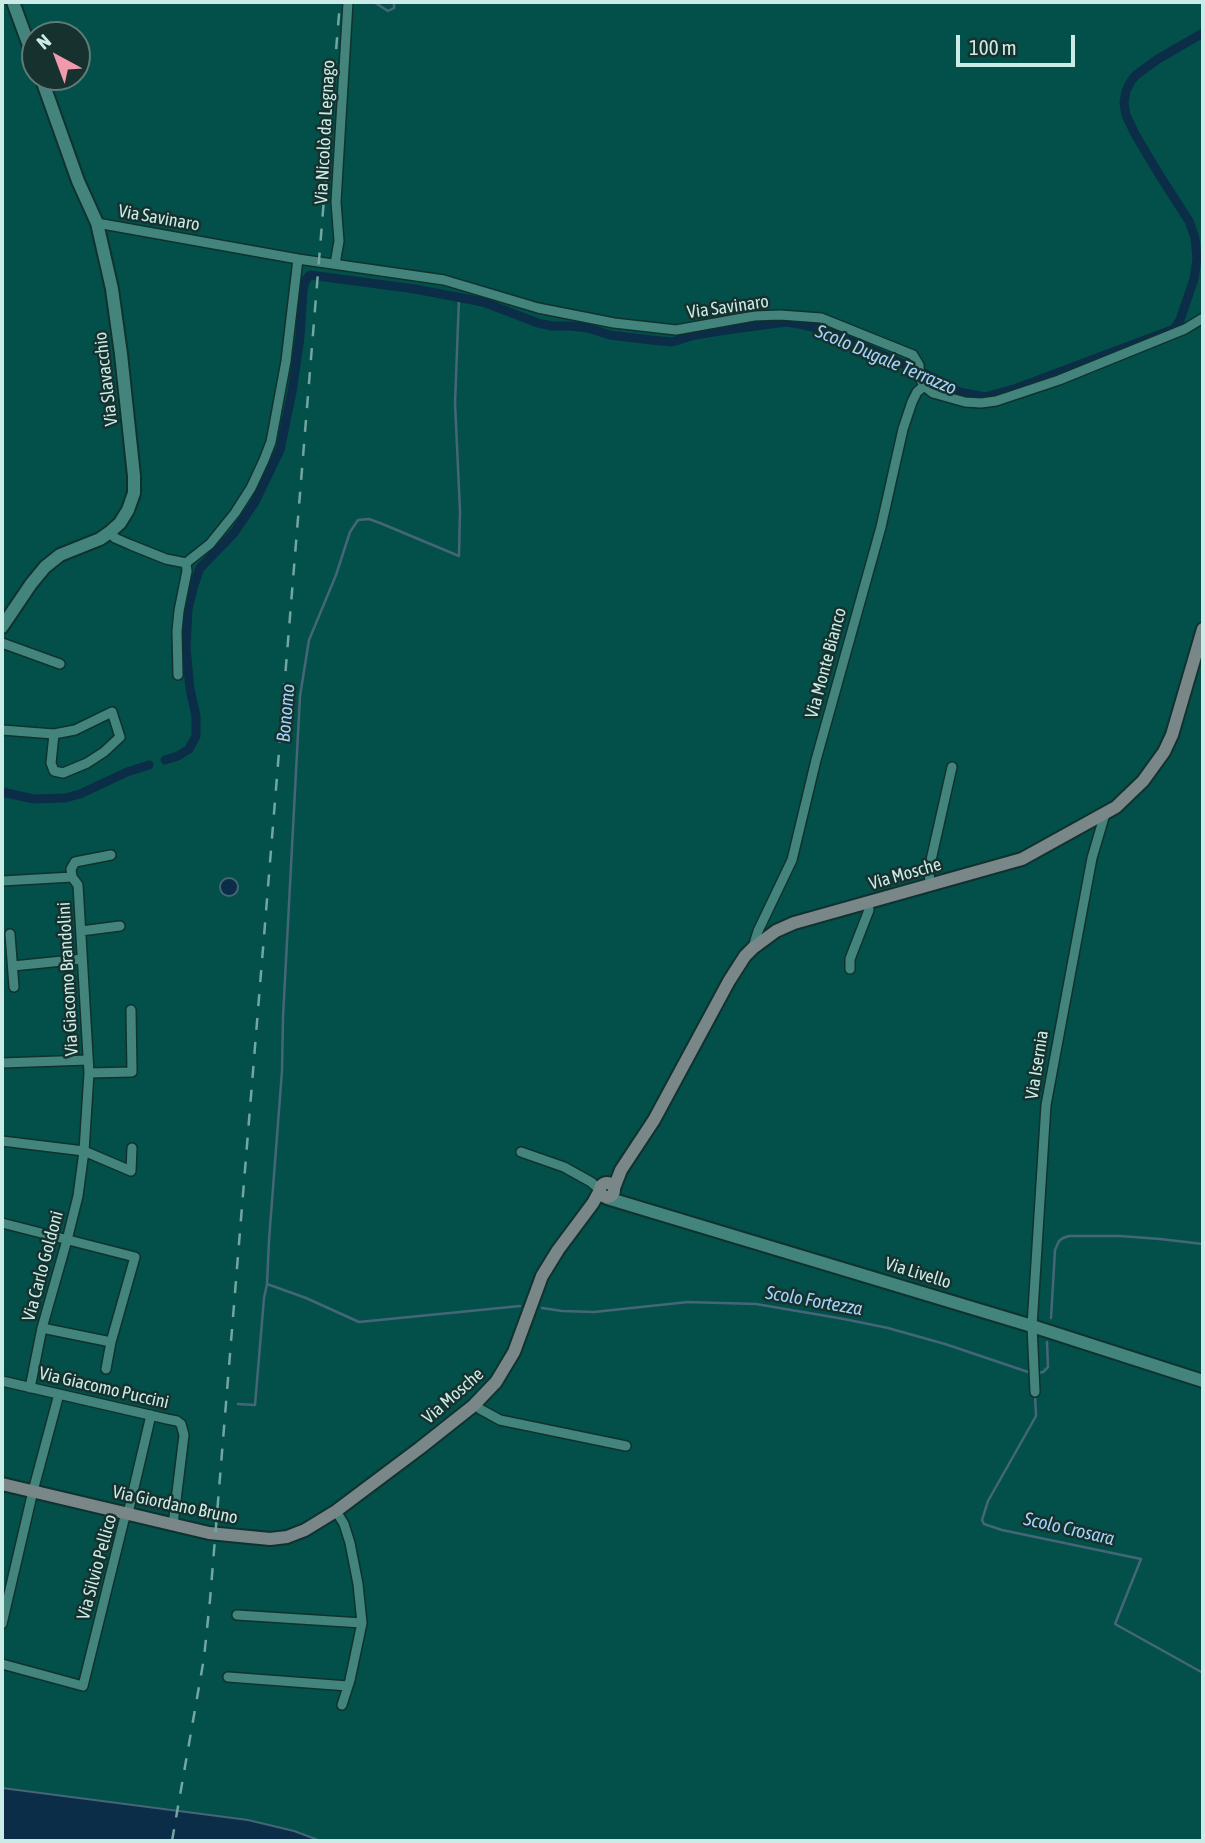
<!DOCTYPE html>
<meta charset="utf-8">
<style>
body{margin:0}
#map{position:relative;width:1205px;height:1843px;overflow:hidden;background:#03504a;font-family:"Asap Condensed",sans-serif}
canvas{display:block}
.frame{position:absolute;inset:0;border:4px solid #cbebe6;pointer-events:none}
.north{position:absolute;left:21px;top:21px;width:70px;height:70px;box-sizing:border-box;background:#16312e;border:2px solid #5e7b78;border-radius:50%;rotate:319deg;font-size:19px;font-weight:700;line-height:28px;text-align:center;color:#cbebe6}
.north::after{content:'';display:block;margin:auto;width:24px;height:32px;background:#f29aad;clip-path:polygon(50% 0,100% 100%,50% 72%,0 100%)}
.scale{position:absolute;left:956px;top:35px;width:119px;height:32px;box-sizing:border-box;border:4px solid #cbebe6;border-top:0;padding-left:9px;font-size:21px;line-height:24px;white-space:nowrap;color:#cbebe6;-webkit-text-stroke:5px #16312e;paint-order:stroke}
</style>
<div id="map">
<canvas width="1205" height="1843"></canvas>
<div class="frame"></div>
<div class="north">N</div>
<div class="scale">100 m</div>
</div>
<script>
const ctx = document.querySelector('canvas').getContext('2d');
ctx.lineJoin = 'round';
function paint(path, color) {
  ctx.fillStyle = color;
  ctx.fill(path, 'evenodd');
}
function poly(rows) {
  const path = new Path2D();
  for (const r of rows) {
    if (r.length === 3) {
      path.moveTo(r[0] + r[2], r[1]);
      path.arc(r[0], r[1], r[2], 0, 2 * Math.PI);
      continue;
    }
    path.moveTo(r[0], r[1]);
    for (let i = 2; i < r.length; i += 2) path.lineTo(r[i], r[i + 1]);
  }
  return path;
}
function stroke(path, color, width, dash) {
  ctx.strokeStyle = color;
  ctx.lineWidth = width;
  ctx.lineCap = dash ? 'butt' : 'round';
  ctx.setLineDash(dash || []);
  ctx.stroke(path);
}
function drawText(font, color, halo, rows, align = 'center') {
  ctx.font = font + ' "Asap Condensed",sans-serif';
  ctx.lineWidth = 5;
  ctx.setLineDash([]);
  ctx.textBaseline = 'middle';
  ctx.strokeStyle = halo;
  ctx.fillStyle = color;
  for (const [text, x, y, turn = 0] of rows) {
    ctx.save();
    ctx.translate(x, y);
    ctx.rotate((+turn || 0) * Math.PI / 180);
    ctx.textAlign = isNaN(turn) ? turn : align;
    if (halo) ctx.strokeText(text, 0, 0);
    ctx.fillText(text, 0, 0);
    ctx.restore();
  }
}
const water = poly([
 [229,887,9],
 [2,1788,248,1820,294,1831,321,1841,2,1841,2,1788]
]);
const stream = poly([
 [374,2,388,11,394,8,394,2],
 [267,1284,269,1240,282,1071,283,1017,300,696,309,640,336,575,350,532,358,520,369,519,380,523,459,556,460,511,455,403,459,298],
 [542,1308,562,1311,594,1312,688,1302,756,1304,844,1319,888,1328,945,1344,1034,1374,1043,1372,1048,1367,1047,1342],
 [1051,1318,1055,1250,1059,1241,1063,1238,1069,1236,1120,1236,1160,1239,1203,1244],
 [1035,1395,1036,1416,988,1501,982,1520,984,1524,1002,1530,1141,1559,1115,1624,1203,1673],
 [238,1404,255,1405,264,1298,267,1284,306,1298,359,1322,520,1306]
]);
const canal = poly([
 [165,760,178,756,189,749,196,736,196,716,190,689,186,648,188,609,194,585,200,568,234,533,255,502,280,450,292,392,300,337,303,290,305,281,310,275,415,289,483,302,538,323,552,326,570,326,588,328,610,335,651,340,672,342,695,335,726,330,786,322,799,324,817,328,853,342,926,374,959,392,985,397,1017,388,1169,331,1174,329,1180,320,1194,279,1197,258,1195,238,1189,221,1160,176,1135,134,1126,115,1124,103,1126,91,1131,81,1136,75,1158,59,1203,33],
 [2,792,34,799,65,798,80,794,127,772,149,765]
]);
const minor = poly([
 [97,223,298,259,444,280,538,308,614,323,676,330,754,316,780,315,821,318,913,355,919,365,920,378,924,386,933,393,965,402,981,403,996,401,1059,380,1185,329,1203,318],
 [335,264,339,241,336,202,338,168,348,2],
 [110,532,115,538,131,545,166,559,186,563,210,544,235,513,251,488,264,460,271,442,286,361,298,259],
 [2,643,60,664],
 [178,675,177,631,179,611,187,571,186,563],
 [2,730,54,734,75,730,112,712,120,737,104,752,87,763,63,773,54,771,51,763,54,734],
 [72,877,71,869,75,862,111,855],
 [2,881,72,877,78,885,89,1073,84,1151,78,1196,67,1240,42,1328,30,1388],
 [930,886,929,869,952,767],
 [81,931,120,926],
 [10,934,14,987],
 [753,947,758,931,792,860,816,760,881,527,903,429,912,402,917,392,924,386],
 [13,966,82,959],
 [850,969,850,959,869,910,868,903],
 [2,1063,88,1060],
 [89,1073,132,1072,131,1010],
 [2,1141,84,1151,131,1171,132,1148],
 [521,1152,564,1167,591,1182,599,1189],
 [2,1223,135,1257,111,1342,106,1369],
 [42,1328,111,1342],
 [2,1381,167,1419,177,1421,181,1424,184,1435,173,1525],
 [1035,1392,1032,1326,1046,1105,1092,858,1105,814],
 [480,1409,500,1420,626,1446],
 [336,1511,344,1524,350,1543,358,1584,362,1623,350,1680,342,1705],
 [237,1615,362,1623],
 [2,1624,33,1491,59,1394],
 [2,1664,83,1686,124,1520,129,1509,151,1415],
 [228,1677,348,1686]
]);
const tertiary = poly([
 [13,2,35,62],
 [2,627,31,584,45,567,60,555,100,539,110,532,120,523,128,510,134,493,134,476,121,354,112,289,97,223,78,181,41,77],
 [607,1198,1032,1326,1203,1381]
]);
const secondary = poly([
 [607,1190,7],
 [614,1188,621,1170,654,1120,729,981,745,956,753,948,776,931,794,923,1022,859,1116,807,1143,781,1164,752,1172,735,1203,629],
 [2,1484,209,1533,270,1539,287,1537,305,1530,336,1511,420,1448,473,1406,496,1382,514,1352,542,1276,558,1250,593,1203,599,1192]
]);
const rail = poly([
 [172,1841,204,1658,210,1600,340,2]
]);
const streetNames = [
 ["Via Nicolò da Legnago",325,132,-87],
 ["Via Savinaro",159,218,10],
 ["Via Savinaro",728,307,-8],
 ["Via Slavacchio",106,379,-97],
 ["Via Monte Bianco",826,663,-75],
 ["Via Mosche",905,874,-16],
 ["Via Giacomo Brandolini",68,979,-93],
 ["Via Isernia",1037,1065,-81],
 ["Via Carlo Goldoni",43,1266,-75],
 ["Via Livello",918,1273,17],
 ["Via Giacomo Puccini",104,1388,13],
 ["Via Mosche",453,1396,-41],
 ["Via Giordano Bruno",175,1505,12],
 ["Via Silvio Pellico",97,1567,-75]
];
const waterNames = [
 ["Scolo Dugale Terrazzo",886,360,23],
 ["Bonomo",286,713,-85],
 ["Scolo Fortezza",814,1301,10],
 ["Scolo Crosara",1069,1529,13]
];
paint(water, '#0b2d47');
stroke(water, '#456677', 2);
stroke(stream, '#456677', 2.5);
stroke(canal, '#0b2d47', 9);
stroke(minor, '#0f322e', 12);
stroke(tertiary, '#0f322e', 16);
stroke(secondary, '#0f322e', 16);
stroke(minor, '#43847c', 9);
stroke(tertiary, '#43847c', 12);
stroke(secondary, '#7a8789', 12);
stroke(rail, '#72a6a0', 2.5, [12, 12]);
drawText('18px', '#cbebe6', '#16312e', streetNames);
drawText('italic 19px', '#a5d2fa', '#16312e', waterNames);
</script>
